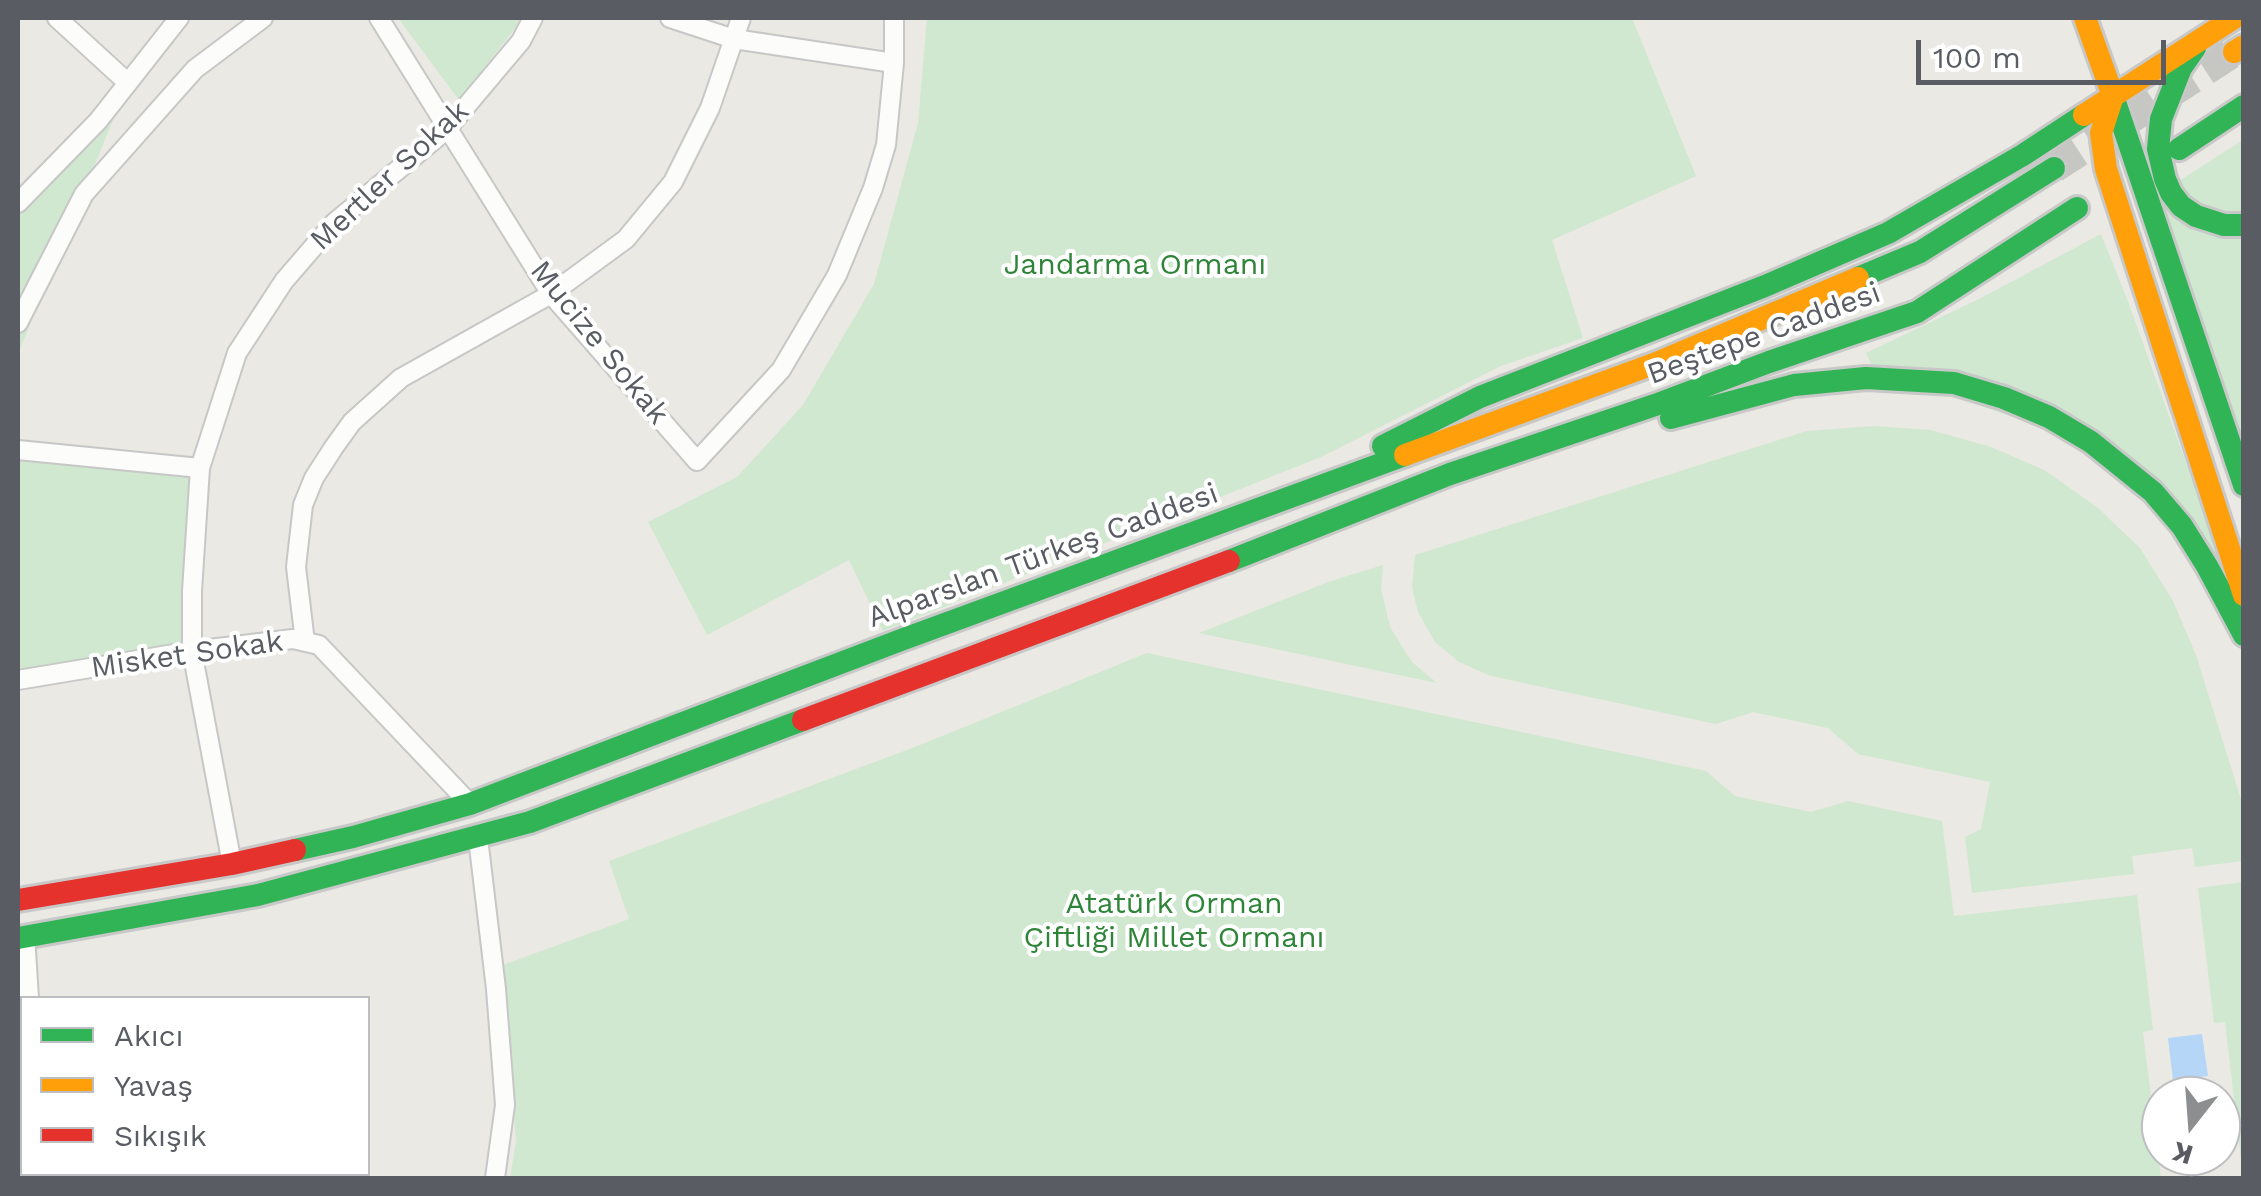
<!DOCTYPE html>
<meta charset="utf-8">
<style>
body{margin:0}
#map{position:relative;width:2261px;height:1196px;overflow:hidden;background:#eae9e3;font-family:"Work Sans",sans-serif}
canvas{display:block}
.frame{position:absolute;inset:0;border:20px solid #595d63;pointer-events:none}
.legend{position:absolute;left:20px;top:996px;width:350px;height:180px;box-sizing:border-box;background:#fff;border:2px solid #bdbec1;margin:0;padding:12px 18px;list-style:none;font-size:30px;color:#595d63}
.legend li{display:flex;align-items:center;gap:20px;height:50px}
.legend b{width:50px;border:2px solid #bdbec1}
.north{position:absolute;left:2141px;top:1076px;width:100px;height:100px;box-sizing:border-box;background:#fff;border:2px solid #bdbec1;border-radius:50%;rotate:197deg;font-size:28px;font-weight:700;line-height:40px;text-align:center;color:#595d63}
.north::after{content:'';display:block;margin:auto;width:35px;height:45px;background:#8c8e90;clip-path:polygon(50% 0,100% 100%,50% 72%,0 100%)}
.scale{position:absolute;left:1916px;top:40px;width:250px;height:45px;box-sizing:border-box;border:5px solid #595d63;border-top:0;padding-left:12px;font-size:30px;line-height:35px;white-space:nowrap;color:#595d63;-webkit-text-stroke:8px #fff;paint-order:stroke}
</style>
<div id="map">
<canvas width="2261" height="1196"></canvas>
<div class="frame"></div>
<ul class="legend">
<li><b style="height:12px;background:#30b455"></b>Akıcı</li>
<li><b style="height:12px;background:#ff9f0a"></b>Yavaş</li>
<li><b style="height:12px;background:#e5322d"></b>Sıkışık</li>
</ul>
<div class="north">K</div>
<div class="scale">100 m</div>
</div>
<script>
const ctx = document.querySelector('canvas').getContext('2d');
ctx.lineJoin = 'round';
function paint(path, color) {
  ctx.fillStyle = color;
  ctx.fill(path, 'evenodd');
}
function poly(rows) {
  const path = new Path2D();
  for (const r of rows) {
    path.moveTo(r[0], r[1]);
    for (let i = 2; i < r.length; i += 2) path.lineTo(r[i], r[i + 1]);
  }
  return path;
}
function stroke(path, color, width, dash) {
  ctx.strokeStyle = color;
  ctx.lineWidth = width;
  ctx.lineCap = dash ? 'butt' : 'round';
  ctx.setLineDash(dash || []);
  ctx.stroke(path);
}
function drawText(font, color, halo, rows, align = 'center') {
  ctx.font = font + ' "Work Sans",sans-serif';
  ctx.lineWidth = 8;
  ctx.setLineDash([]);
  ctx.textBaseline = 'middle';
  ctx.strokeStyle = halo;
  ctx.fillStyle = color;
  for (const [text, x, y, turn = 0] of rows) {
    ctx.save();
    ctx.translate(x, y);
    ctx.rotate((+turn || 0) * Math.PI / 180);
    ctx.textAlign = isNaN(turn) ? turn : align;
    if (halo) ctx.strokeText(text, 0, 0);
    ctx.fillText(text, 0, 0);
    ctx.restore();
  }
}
const green = poly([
 [398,18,523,18,459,100],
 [927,18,1632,18,1696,176,1552,240,1583,338,1501,366,1321,457,883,631,849,560,707,635,648,522,737,477,803,405,874,284,918,123],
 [128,83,18,354,18,197],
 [2243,140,2243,215,2207,211,2174,184],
 [2162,197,2243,235,2243,466],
 [2101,234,2127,299,2233,593,2132,459,1873,368,1866,353,1979,299],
 [1873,426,1931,430,1991,447,2044,470,2097,507,2140,548,2173,601,2196,655,2243,806,2243,861,2195,867,2192,848,2132,856,2134,874,1972,893,1965,837,1981,829,1990,782,1858,754,1828,728,1753,712,1716,724,1491,676,1459,662,1435,642,1418,612,1412,587,1415,555,1807,431],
 [18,450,200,468,192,651,18,680],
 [1383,565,1381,589,1390,627,1412,662,1437,683,1199,633,1331,581],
 [1147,653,1706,771,1735,796,1811,812,1848,801,1942,821,1954,916,2137,895,2153,1030,2143,1032,2161,1178,510,1178,516,1141,503,965,629,919,609,861,915,747],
 [2243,882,2244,1158,2241,1159,2225,1022,2214,1023,2198,888]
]);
const water = poly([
 [2202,1034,2208,1076,2173,1080,2168,1038]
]);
const primaryTunnel = poly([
 [2054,168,2234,52]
]);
const street = poly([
 [57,18,128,83],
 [379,18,551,294,697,461,781,370,837,275,873,188,886,145,894,63,894,18],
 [670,18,734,39,894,63],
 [18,203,98,121,179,18],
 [18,323,84,194,195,69,263,18],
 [18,450,200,468],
 [305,642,296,567,303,505,314,478,334,447,352,422,401,378,551,294,626,239,673,182,710,108,741,18],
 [18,680,192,651,293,639,319,645,470,804],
 [478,838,496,989,505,1105,495,1178],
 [232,864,192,651,192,591,200,468,237,353,284,281,334,223,447,129,521,41,533,18],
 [25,936,29,998],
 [40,1174,41,1178]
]);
const fast = poly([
 [2195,48,2181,68,2161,119,2158,149,2165,179,2171,193,2181,206,2196,216,2224,225,2244,225],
 [2113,96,2244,485],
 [2179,149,2244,106],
 [1858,278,1920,252,2054,168],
 [1671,418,1794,385,1866,378,1954,383,2004,398,2049,417,2091,442,2153,492,2182,526,2207,566,2244,635],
 [1383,446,1480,397,1765,286,1888,233,2023,155,2084,115],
 [1229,561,1450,474,1655,405,1769,362,1917,312,2077,208],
 [295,850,353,837,470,804,901,640,1405,455],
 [18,938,258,895,530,822,803,720]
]);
const slow = poly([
 [2085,18,2113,96],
 [2234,52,2244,46],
 [2113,96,2101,133,2106,169,2244,595],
 [2084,115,2234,18],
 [1405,455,1659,362,1858,278]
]);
const jam = poly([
 [803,720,1229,561],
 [18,900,232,864,295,850]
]);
const streetNames = [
 ["Mertler Sokak",390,176,-43],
 ["Beştepe Caddesi",1764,334,-20],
 ["Mucize Sokak",599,343,51],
 ["Alparslan Türkeş Caddesi",1043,556,-20],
 ["Misket Sokak",187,655,-8]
];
const parkNames = [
 ["Jandarma Ormanı",1135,265],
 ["Atatürk Orman",1174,904],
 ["Çiftliği Millet Ormanı",1174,938]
];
paint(green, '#d0e8cf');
paint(water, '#b6d6f7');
stroke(primaryTunnel, '#c6c6c3', 30, [30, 15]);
stroke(street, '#c6c7c6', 22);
stroke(fast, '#c7c8c7', 28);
stroke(slow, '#c7c8c7', 28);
stroke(jam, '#c7c8c7', 28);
stroke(street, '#fcfcfb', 18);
stroke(fast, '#30b455', 22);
stroke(slow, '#ff9f0a', 22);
stroke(jam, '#e5322d', 22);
drawText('30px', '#595d63', '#fff', streetNames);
drawText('30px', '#2e8538', '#fff', parkNames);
</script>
